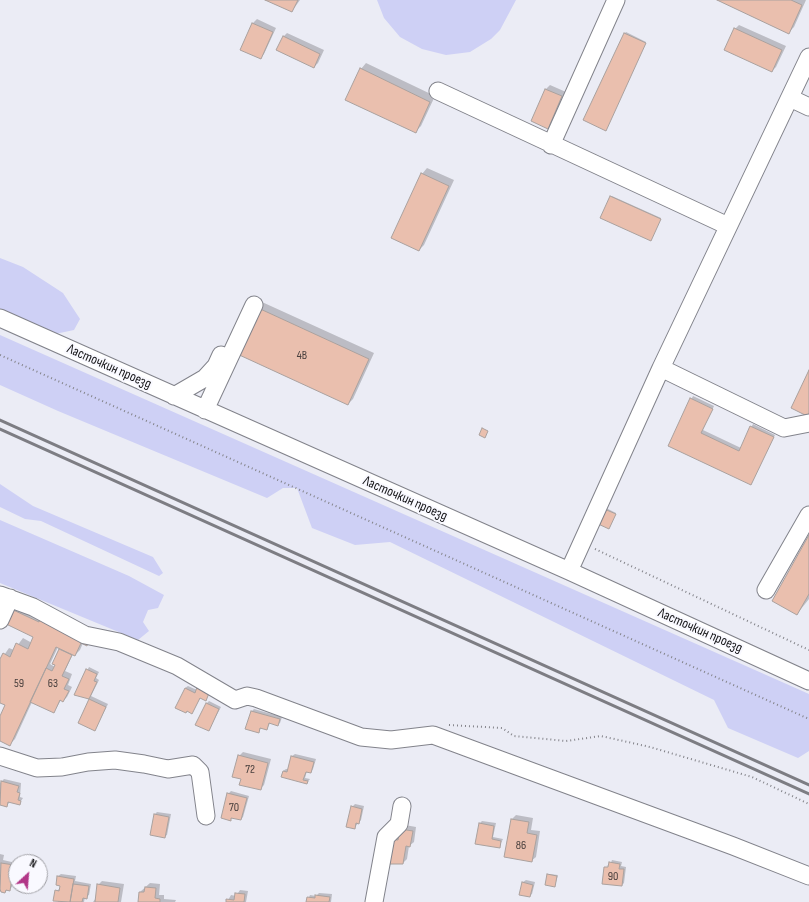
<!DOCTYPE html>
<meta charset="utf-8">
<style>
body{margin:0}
#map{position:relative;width:809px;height:902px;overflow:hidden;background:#ebecf5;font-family:"Sofia Sans Condensed",sans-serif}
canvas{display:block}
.north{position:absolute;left:8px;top:854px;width:40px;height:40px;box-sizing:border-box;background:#f9f9ff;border:1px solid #9e9ea3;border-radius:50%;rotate:26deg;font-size:11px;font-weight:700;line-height:16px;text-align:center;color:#151518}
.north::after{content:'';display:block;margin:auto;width:14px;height:18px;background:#b23687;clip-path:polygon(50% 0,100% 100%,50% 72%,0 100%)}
</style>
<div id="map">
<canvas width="809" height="902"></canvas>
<div class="north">N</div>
</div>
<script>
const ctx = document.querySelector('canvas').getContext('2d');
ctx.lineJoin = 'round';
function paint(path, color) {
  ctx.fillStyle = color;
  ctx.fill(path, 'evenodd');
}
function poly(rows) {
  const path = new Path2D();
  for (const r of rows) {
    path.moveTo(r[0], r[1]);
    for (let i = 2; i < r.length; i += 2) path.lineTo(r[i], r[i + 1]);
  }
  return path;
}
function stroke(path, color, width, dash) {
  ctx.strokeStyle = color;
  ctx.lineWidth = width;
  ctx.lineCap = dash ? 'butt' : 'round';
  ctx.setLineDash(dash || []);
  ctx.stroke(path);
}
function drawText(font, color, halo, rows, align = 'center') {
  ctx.font = font + ' "Sofia Sans Condensed",sans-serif';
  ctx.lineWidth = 4;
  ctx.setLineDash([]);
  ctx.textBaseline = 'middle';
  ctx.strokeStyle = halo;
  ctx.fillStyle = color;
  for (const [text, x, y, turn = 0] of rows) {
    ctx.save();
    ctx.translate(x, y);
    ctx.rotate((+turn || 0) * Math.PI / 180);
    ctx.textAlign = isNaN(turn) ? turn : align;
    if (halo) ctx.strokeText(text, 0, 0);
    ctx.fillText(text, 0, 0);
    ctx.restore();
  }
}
const green = poly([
 [377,0,516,0,500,30,491,39,470,52,446,55,422,49,400,37,384,18],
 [0,258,23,267,63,293,80,319,74,330,55,334,0,310],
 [0,335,809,694,809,751,798,758,728,728,714,700,390,542,355,545,312,528,297,488,283,488,267,498,58,411,0,385],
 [0,484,33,506,153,557,163,573,159,576,41,521,25,519,0,507],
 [0,520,129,576,164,595,158,608,148,610,143,622,149,631,138,640,0,583]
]);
const shadow = poly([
 [268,0,300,0,292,11],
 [718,0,806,0,794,27,788,33],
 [257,19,276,28,264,54,260,58,242,50,253,23],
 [739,25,786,46,776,67,772,71,735,29],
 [626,32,646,42,606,128,625,33],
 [287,33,324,50,318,63,314,67,283,37],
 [366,63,435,96,421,126,415,132,361,69],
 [550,85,566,92,552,123,547,127,532,120,546,89],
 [427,168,454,180,424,245,419,250,422,174],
 [612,196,661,218,651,239,611,197],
 [262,302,374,353,353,399,348,404,257,308],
 [693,396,714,406,703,430,741,448,753,424,775,435,751,484,669,445],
 [604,507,616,513,610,527],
 [809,537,809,599,797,614],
 [17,604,83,643,80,650,75,655,73,654,65,671,72,674,68,685,72,687,67,697,63,701,61,700,54,712,32,702,15,739,10,744,0,740,0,719,7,705,0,698,0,661,9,648,14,650,23,638,32,643,35,637,5,623],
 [58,647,61,649,55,667,50,664],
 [89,667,99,672,96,678,99,680,91,696,108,704,95,730,79,722,90,698,75,694],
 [188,686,197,690,211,691,206,699,201,697,192,712,188,710,186,712,185,688],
 [209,701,221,707,209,730,207,703],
 [254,709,282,717,280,723,277,725,270,723,267,729,262,727,258,732,247,729,252,711],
 [243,752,271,759,264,785,260,789,242,778,239,756],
 [295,754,316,759,313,769,311,772,307,771,305,778,310,779,307,783,283,771,286,769,289,769,292,756],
 [4,779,21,783,20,797,23,798,19,804,10,801,7,806,0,804,0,783],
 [231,791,249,796,243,817,241,819,233,817,230,820,228,794],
 [355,804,364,806,361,820,354,828,352,807],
 [157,812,171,814,167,835,164,837,155,814],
 [516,815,533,818,531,830,540,831,536,857,531,861,512,819],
 [482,821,496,823,493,837,503,839,499,847,476,843,480,823],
 [405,825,416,827,414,842,409,846,407,859,403,863,390,863,396,835],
 [0,854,4,855,3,860,16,863,12,887,5,892,0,888],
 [612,860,622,862,621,866,626,867,624,883,622,885,603,883,605,867,613,867,606,866,610,865],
 [61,874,76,876,75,881,91,884,89,895,85,897,84,902,58,902,56,891,61,888,58,876],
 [549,874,558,875,555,886,548,875],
 [526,880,535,882,532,894,529,896,520,894,523,882],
 [102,881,124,884,121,902,93,902,96,898,98,885],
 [150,883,160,884,159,895,164,895,164,899,176,900,175,902,139,902,140,892],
 [240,890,248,891,246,902,227,902,231,895,236,896],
 [319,893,332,894,331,902,307,902,310,895,316,896]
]);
const building = poly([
 [265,0,298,0,292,12,265,0],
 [717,0,791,0,802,5,789,34,717,0],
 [252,23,273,32,261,59,240,50,252,23],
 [734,28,782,50,772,72,724,50,734,28],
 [624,33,646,43,606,131,583,120,624,33],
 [283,36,320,54,314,68,276,50,283,36],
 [360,68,430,102,416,133,345,100,360,68],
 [545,89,562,96,548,129,531,121,545,89],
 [421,173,449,186,419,251,391,238,421,173],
 [610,196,661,219,651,241,600,218,610,196],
 [256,307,369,359,348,405,235,353,256,307],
 [809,370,809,417,791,408,809,370],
 [690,398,713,409,701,433,739,451,750,426,774,437,751,485,668,446,690,398],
 [482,428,488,431,485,438,479,435,482,428],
 [602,508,616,514,609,529,596,523,602,508],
 [809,535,809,594,797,615,772,601,809,535],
 [11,609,39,622,41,617,88,642,87,646,81,643,75,656,56,647,10,746,0,741,0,716,5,705,0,703,0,659,3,653,10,657,16,643,28,649,33,637,4,623,11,609],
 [59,649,72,655,62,676,69,679,64,689,69,691,63,702,60,700,54,713,30,702,46,668,52,671,55,665,52,664,59,649],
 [86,669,97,674,94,681,97,682,89,699,74,695,86,669],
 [197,687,209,693,206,701,200,698,192,714,187,711,186,713,175,708,185,688,195,693,197,687],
 [89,699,106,707,95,731,78,723,89,699],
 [206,703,219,709,209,731,195,725,206,703],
 [251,711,280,719,278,726,269,723,267,730,260,728,259,733,245,729,251,711],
 [238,755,268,763,261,790,239,785,241,779,232,777,238,755],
 [291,756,314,762,311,773,306,772,303,780,308,781,307,784,281,777,283,771,287,772,291,756],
 [1,781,19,786,17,792,20,793,18,800,21,801,20,805,8,802,7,807,0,805,1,781],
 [227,793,247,798,241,820,231,818,231,821,221,818,227,793],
 [351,806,362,809,359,824,356,823,355,829,346,827,351,806],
 [154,814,169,817,165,838,150,835,154,814],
 [511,819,529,822,527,833,537,835,532,862,504,857,511,819],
 [479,823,494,826,492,839,501,841,500,848,475,844,479,823],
 [400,829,413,831,410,847,406,846,403,864,388,864,391,839,398,840,400,829],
 [609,862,620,864,619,869,624,869,622,886,602,884,604,867,608,867,609,862],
 [1,863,14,865,10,891,6,890,5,893,1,892,0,889,1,863],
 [547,874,557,876,555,887,545,885,547,874],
 [57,876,74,879,70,902,53,901,55,890,59,891,60,886,56,885,57,876],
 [522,882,533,885,530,897,519,895,522,882],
 [73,884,89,886,87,899,83,898,82,902,70,902,73,884],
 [97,884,120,888,118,902,95,902,97,884],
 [145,887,156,888,155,898,160,899,160,902,138,902,139,892,144,892,145,887],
 [235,893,245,894,244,902,226,902,226,899,234,900,235,893],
 [315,895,330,897,329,902,306,902,307,897,315,898,315,895]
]);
const path = poly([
 [0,355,809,719],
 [595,549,809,650],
 [449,725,502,728,514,736,566,741,601,736,650,747,752,777,809,804]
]);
const minor = poly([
 [809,57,661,368,784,428,809,423],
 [438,91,728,226],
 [790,98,809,107],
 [551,145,616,0],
 [0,318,569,571,809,681],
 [174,396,205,378,216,366,221,355],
 [205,410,254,305],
 [569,571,661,368],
 [766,590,809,515],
 [0,595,33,607,85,635,119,642,177,666,235,700,247,696,256,698,361,737,391,740,433,735,733,846,809,876],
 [0,620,10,598],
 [0,756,37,768,62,767,88,762,115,760,144,764,168,769,193,765,200,772,206,816],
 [374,902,386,837,399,824,402,806]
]);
const rail = poly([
 [0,420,809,785],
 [0,429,809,794]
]);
const numberNames = [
 ["4В",302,356],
 ["59",19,684],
 ["63",53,684],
 ["72",250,770],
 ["70",234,808],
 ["86",521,846],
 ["90",613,877]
];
const streetNames = [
 ["Ласточкин проезд",109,367,24],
 ["Ласточкин проезд",405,499,24],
 ["Ласточкин проезд",700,631,24]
];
paint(green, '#ced0f5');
paint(shadow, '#0003');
paint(building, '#eabfae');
stroke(building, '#aaa19e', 1);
stroke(minor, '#82838b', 19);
stroke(path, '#84848a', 2, [1, 3]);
stroke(minor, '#fff', 17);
stroke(rail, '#7d7d83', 3);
drawText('12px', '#4a403e', null, numberNames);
drawText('14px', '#151518', '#f9f9ff', streetNames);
</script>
